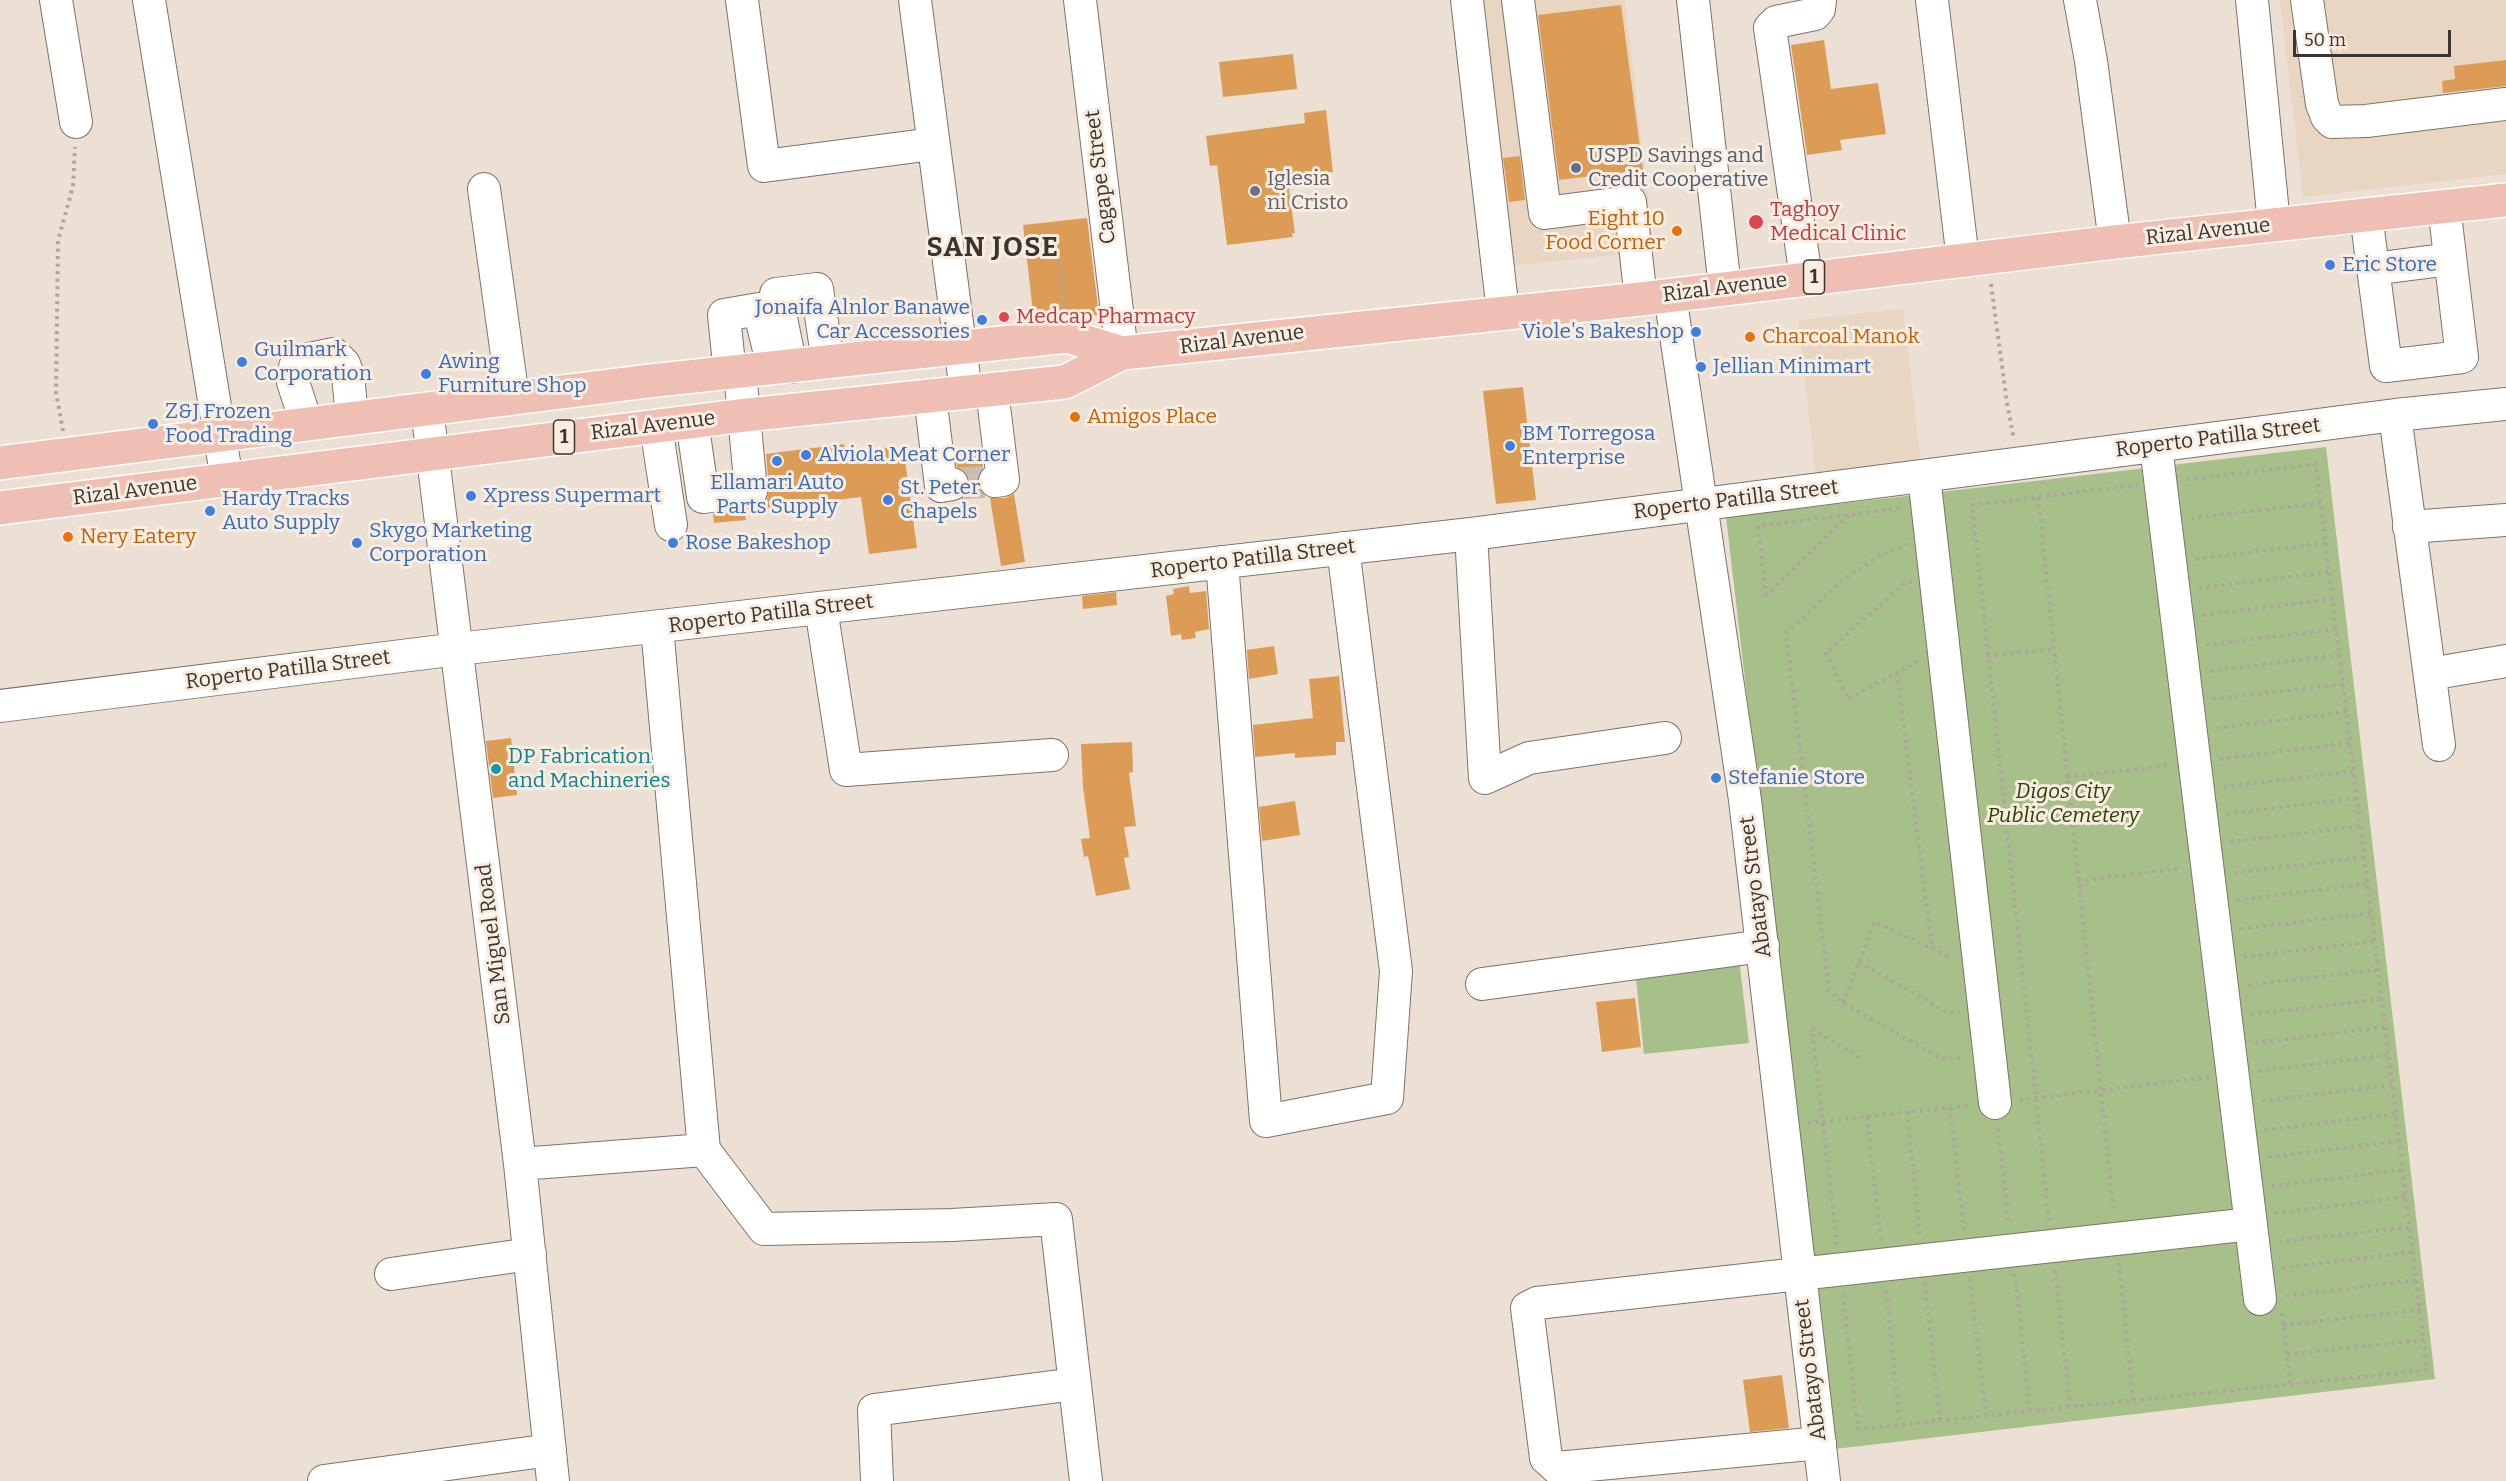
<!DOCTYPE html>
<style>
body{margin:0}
#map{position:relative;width:2506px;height:1481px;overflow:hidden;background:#ecdfd3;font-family:Bitter,serif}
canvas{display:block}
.scale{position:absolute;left:2293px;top:30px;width:158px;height:27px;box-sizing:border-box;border:3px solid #3a3530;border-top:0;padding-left:8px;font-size:18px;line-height:21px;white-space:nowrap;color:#3a3530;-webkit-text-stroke:4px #f9ece0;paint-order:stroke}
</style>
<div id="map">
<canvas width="2506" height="1481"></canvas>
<div class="scale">50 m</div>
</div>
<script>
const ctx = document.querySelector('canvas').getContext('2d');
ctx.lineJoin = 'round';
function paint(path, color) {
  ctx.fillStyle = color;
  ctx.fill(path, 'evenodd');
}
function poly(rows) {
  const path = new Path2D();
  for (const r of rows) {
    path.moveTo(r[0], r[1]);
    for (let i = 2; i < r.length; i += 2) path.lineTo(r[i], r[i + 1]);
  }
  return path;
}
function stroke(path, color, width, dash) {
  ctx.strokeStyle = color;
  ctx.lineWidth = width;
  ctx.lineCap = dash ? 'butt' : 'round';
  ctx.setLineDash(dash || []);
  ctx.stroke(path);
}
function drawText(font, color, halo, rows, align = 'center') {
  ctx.font = font + ' Bitter,serif';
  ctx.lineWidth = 6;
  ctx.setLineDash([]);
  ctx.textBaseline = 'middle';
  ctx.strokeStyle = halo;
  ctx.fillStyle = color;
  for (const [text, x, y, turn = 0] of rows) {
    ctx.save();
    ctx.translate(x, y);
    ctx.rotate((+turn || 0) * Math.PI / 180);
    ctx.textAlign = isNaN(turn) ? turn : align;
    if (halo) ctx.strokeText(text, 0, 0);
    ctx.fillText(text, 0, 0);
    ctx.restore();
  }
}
const built = poly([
 [1482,0,1625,0,1654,251,1511,266],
 [2280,0,2506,0,2506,174,2303,197],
 [1903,309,1921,465,1816,477,1798,320]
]);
const green = poly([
 [2326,447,2435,1379,1835,1449,1726,517],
 [1739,959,1749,1043,1644,1054,1635,970]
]);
const building = poly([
 [1621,5,1643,170,1559,180,1538,15],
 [1824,40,1831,89,1878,83,1886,134,1840,140,1842,150,1807,155,1791,45],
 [1293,54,1297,89,1223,97,1219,62],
 [2506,60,2506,86,2443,93,2442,81,2455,79,2454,66],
 [1326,110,1333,172,1287,176,1295,233,1292,233,1293,237,1227,245,1217,165,1210,166,1206,136,1305,123,1304,113],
 [1520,156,1525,200,1509,202,1503,158],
 [1087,218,1099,315,1034,321,1023,225],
 [1523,387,1536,500,1496,504,1483,391],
 [844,444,845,453,888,448,890,462,905,460,917,548,869,554,861,497,744,511,746,520,714,523,713,514,754,509,761,506,767,499,769,489,766,454],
 [982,453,983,468,978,475,977,483,982,493,966,495,969,489,970,480,965,472,957,467,955,456],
 [1014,494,1025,562,1001,566,990,498,1005,498],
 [1189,586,1190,593,1206,591,1209,629,1195,632,1196,638,1182,640,1181,634,1171,636,1166,596,1174,594,1173,589],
 [1116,592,1117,605,1083,609,1082,596],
 [1274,646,1278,674,1249,679,1247,650],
 [1339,676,1345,742,1336,742,1336,755,1295,758,1295,753,1255,757,1253,725,1313,718,1309,679],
 [511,738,517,795,493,798,486,741],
 [1132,742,1133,772,1129,773,1136,826,1124,827,1129,857,1124,858,1130,889,1096,896,1088,856,1084,857,1081,839,1090,838,1083,787,1081,744],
 [1295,801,1300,835,1262,841,1259,807],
 [1635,998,1641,1047,1602,1052,1596,1002],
 [1782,1375,1789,1428,1750,1432,1743,1380]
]);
const minorTunnel = poly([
 [952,484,995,481]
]);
const path = poly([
 [1060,259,1065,309],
 [1991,284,2007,403,2014,440],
 [63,431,56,392,58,241,73,186,75,147],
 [2038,497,2114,1214],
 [2191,518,2321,503],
 [1908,544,1880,555,1838,584,1786,633,1829,990,1843,1003,1942,1059,1964,1058],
 [2196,559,2326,543],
 [1912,582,1905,583,1826,653,1848,699,1919,661],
 [2199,588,2329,572],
 [1766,596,1758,526,1902,508],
 [1766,596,1849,515],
 [2203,615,2333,599],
 [2206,645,2337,629],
 [1988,656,2054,649],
 [2210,671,2340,655],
 [1897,673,1932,949],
 [2213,699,2343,684],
 [2217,728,2347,712],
 [2220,759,2350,743],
 [2067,777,2171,765],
 [2224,787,2354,771],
 [2227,814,2357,798],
 [2230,842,2361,826],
 [2234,873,2365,857],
 [2078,881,2182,868],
 [2237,900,2368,884],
 [2241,929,2371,913],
 [2244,957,2375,941],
 [1859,962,1947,1012,1960,1012],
 [2248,985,2378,970],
 [1843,1003,1875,922,1953,958],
 [2251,1014,2382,999],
 [2255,1043,2385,1027],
 [2258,1071,2389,1055],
 [2020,1100,2209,1077],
 [2262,1101,2392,1085],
 [1950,1108,1964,1230],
 [1907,1112,1920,1237],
 [1867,1117,1881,1241],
 [1808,1123,1971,1105],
 [1998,1128,2009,1225],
 [2265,1130,2396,1114],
 [2269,1157,2399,1141],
 [2272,1186,2402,1170],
 [2275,1213,2406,1197],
 [2049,1221,1972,505,2138,485],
 [2279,1242,2410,1227],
 [1837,1245,1812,1029,1860,1058],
 [2119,1263,2133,1400],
 [2282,1268,2413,1252],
 [2055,1270,2070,1406],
 [2015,1274,2030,1411],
 [1970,1279,1986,1415],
 [1925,1283,1940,1420],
 [1886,1290,1900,1424],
 [1843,1294,1858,1429,2427,1370,2316,464,2184,480],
 [2286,1296,2416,1280],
 [2282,1313,2290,1384],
 [2283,1325,2420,1310],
 [2287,1354,2423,1340]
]);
const minor = poly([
 [56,0,76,122],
 [149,0,227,480],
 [742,0,764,166,933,144],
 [915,0,966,392],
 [1080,0,1122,353],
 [1467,0,1503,312],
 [1518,0,1545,213,1630,202,1641,299],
 [1693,0,1725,288],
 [1932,0,1963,260],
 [2080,0,2091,61,2115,242],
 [2252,0,2274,224],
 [2307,0,2322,104,2327,117,2332,122,2366,121,2506,104],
 [484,189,513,398],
 [2366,215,2386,366,2462,357,2444,206],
 [2373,269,2450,259],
 [1806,278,1770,28,1776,22,1815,14,1819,9,1820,0],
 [1670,295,1745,800,1824,1481],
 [791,367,776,294,817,289,828,362],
 [730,374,724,315,759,309,769,350],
 [992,390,1003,480,995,481],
 [930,396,941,486,952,484],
 [427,409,520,1164,553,1481],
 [2395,415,2439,745],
 [692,421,703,497,751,491,740,372],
 [307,425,293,382,295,367,300,361,334,354,344,364,348,375,352,418],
 [656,426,671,525],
 [2156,446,2260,1299],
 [1924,476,1995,1103],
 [2409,527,2506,520],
 [1471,534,1485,778,1529,758,1665,738],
 [1222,562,1266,1121,1387,1098,1396,971,1343,548],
 [821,608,846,770,1052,755],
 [2430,674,2506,661],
 [0,706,458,649,1471,534,2395,415,2506,404],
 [1482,984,1763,946],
 [704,1150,764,1229,952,1225,1056,1219,1086,1481],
 [520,1164,704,1150,657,627],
 [391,1274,530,1254],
 [1820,1443,1557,1468,1546,1458,1527,1308,1537,1303,2251,1224],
 [324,1481,550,1450],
 [877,1481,874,1410,1075,1384]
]);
const major = poly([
 [0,463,649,381,1067,336,1122,353],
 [0,508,746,415,1065,382,1122,353,1641,299,2115,242,2506,200]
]);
const markers = [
 [1576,168,6,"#5c6f8a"],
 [1255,191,6,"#6b7280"],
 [1756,222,8,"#e0444e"],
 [1677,231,6,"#e8710a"],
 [2330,265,6,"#3f7fe0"],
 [1004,317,6,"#e0444e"],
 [982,320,6,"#3f7fe0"],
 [1696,332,6,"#3f7fe0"],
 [1750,337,6,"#e8710a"],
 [242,362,6,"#3f7fe0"],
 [1701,367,6,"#3f7fe0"],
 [426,374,6,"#3f7fe0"],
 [1075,417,6,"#e8710a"],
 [153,424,6,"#3f7fe0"],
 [1510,446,6,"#3f7fe0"],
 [806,455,6,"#3f7fe0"],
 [777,461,6,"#3f7fe0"],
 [471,496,6,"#3f7fe0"],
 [888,500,6,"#3f7fe0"],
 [210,511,6,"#3f7fe0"],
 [68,537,6,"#e8710a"],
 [357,543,6,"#3f7fe0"],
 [673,543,6,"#3f7fe0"],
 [496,769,6,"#0f9aa8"],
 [1716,778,6,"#3f7fe0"]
];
const shields = [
 [1814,277,21],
 [564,437,21]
];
const shieldNames = [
 ["1",1814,277],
 ["1",564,437]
];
const serviceNames = [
 ["USPD Savings and",1588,156],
 ["Credit Cooperative",1588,180]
];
const streetNames = [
 ["Cagape Street",1101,177,-97],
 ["Rizal Avenue",2208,232,-6],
 ["Rizal Avenue",1725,288,-7],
 ["Rizal Avenue",1242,340,-7],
 ["Rizal Avenue",653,426,-7],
 ["Roperto Patilla Street",2218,438,-7],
 ["Rizal Avenue",135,491,-7],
 ["Roperto Patilla Street",1736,500,-7],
 ["Roperto Patilla Street",1253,559,-7],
 ["Roperto Patilla Street",771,614,-7],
 ["Roperto Patilla Street",288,670,-7],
 ["Abatayo Street",1756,887,-97],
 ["San Miguel Road",494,944,-97],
 ["Abatayo Street",1811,1370,-97]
];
const worshipNames = [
 ["Iglesia",1267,179],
 ["ni Cristo",1267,203]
];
const healthNames = [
 ["Taghoy",1770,210],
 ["Medical Clinic",1770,234],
 ["Medcap Pharmacy",1016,317]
];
const foodNames = [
 ["Eight 10",1665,219,"right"],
 ["Food Corner",1665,243,"right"],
 ["Charcoal Manok",1762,337],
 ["Amigos Place",1087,417],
 ["Nery Eatery",80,537]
];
const shopNames = [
 ["Eric Store",2342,265],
 ["Jonaifa Alnlor Banawe",970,308,"right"],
 ["Car Accessories",970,332,"right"],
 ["Viole's Bakeshop",1684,332,"right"],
 ["Guilmark",254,350],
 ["Corporation",254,374],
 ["Awing",438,362],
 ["Furniture Shop",438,386],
 ["Jellian Minimart",1713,367],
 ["Z&J Frozen",165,412],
 ["Food Trading",165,436],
 ["BM Torregosa",1522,434],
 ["Enterprise",1522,458],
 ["Alviola Meat Corner",818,455],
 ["Ellamari Auto",777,483,"center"],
 ["Parts Supply",777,507,"center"],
 ["St. Peter",900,488],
 ["Chapels",900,512],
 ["Xpress Supermart",483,496],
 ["Hardy Tracks",222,499],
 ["Auto Supply",222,523],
 ["Skygo Marketing",369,531],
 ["Corporation",369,555],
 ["Rose Bakeshop",685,543],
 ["Stefanie Store",1728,778]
];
const cultureNames = [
 ["DP Fabrication",508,757],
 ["and Machineries",508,781]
];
const parkNames = [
 ["Digos City",2063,792],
 ["Public Cemetery",2063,816]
];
const districtNames = [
 ["SAN JOSE",993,248]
];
paint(built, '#e8d6c3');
paint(green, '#a7c08a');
paint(building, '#dd9c56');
stroke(minorTunnel, '#c8bdb2', 32, [32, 16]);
stroke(minor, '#7f7368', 34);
stroke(major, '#fff', 36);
stroke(path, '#afa59b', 4, [3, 4.5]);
stroke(minor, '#fff', 32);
stroke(major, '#efbfb3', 33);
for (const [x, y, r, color] of markers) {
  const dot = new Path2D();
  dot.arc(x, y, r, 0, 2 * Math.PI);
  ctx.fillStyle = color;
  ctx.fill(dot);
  stroke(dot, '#f9ece0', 2);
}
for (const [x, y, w] of shields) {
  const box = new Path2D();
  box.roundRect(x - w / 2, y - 17, w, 34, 4.5);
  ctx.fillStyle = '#f9ece0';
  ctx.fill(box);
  stroke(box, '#3a3530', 1.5);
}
drawText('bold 20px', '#3a3530', null, shieldNames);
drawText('21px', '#4e5e75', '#f9ece0', serviceNames, 'left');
drawText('21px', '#3a3530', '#f9ece0', streetNames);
drawText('21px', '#5b616d', '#f9ece0', worshipNames, 'left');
drawText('21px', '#be3a42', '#f9ece0', healthNames, 'left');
drawText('21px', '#c56008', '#f9ece0', foodNames, 'left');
drawText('21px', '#366cbe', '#f9ece0', shopNames, 'left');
drawText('21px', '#0d838f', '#f9ece0', cultureNames, 'left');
drawText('italic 21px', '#2b4102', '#f9ece0', parkNames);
ctx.letterSpacing = '1.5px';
drawText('bold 27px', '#3a3530', '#f9ece0', districtNames);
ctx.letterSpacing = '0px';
</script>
